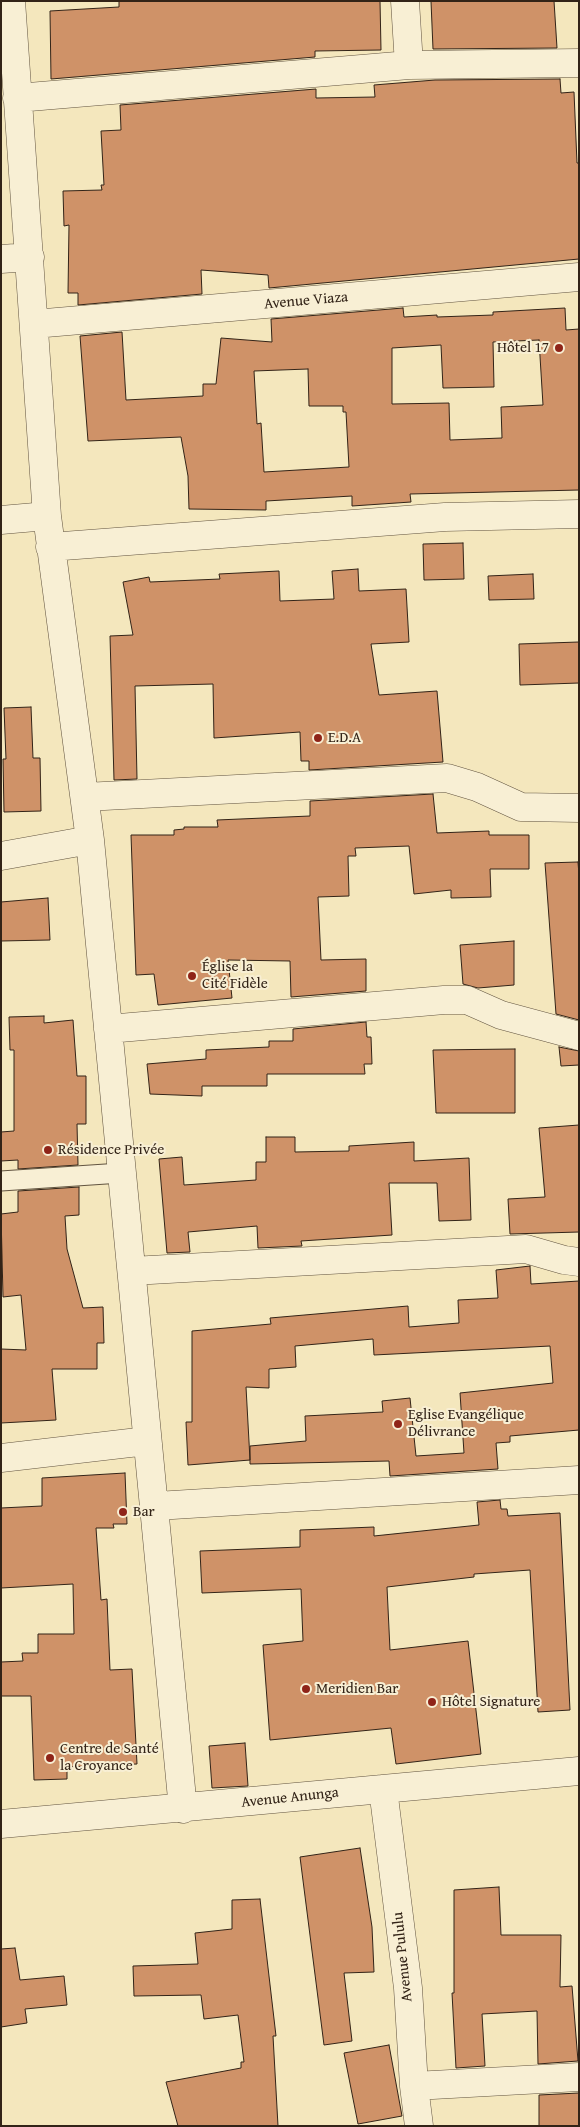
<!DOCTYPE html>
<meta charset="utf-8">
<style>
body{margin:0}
#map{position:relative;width:580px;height:2127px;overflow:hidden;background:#f4e7bd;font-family:"Gentium Book Plus",serif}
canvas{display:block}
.frame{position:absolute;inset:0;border:2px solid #322317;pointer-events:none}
</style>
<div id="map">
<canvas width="580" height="2127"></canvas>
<div class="frame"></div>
</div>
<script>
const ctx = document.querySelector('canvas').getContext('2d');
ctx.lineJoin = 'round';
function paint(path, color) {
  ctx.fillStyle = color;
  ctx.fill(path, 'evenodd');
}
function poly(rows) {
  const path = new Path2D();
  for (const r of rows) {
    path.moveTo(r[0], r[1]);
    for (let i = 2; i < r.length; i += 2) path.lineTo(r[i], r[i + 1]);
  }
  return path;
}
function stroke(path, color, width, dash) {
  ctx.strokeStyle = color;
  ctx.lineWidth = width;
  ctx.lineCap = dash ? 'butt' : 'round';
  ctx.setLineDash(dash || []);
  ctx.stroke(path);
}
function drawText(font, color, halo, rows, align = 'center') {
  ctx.font = font + ' "Gentium Book Plus",serif';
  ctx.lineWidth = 4;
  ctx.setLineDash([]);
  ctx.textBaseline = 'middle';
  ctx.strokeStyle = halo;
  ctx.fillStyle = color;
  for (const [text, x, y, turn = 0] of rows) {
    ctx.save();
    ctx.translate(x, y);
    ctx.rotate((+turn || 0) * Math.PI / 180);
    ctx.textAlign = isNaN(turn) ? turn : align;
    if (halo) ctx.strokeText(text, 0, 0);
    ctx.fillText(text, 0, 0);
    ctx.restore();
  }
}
const building = poly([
 [119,1,380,1,381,50,315,51,315,57,51,79,50,11,119,7,119,1],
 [431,1,554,1,557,48,433,49,431,1],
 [560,79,561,93,574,92,577,163,579,163,579,259,269,288,268,275,201,270,202,294,78,305,78,293,68,293,69,225,64,226,63,191,102,190,101,185,104,185,101,131,121,130,120,105,316,89,316,98,375,97,374,85,435,80,560,79],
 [403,308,404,317,437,315,437,317,493,315,493,312,565,308,566,330,579,329,579,490,410,494,411,502,352,506,352,496,266,501,266,510,189,509,188,476,181,437,88,441,80,336,122,332,126,400,203,396,203,384,216,384,221,338,272,342,271,319,403,308],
 [539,340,543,405,501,407,502,438,450,440,449,403,392,404,392,348,441,345,443,388,494,387,493,342,539,340],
 [308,369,309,406,343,406,343,412,346,412,349,467,264,472,261,423,257,424,254,371,308,369],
 [463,543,464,579,424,580,423,544,463,543],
 [358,569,359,591,406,589,409,642,371,644,379,695,437,691,443,762,309,770,309,761,301,761,300,732,214,738,213,684,135,686,137,779,114,780,110,636,133,635,123,582,149,577,150,582,220,579,219,574,279,571,280,601,334,599,332,571,358,569],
 [533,574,534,599,489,600,488,576,533,574],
 [579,642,579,683,520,685,519,644,579,642],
 [31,707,33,758,40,758,41,811,4,812,3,759,6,759,4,708,31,707],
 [433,794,437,833,489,831,489,835,529,835,529,869,490,869,491,897,451,898,451,890,414,894,409,846,355,848,356,856,348,856,349,896,318,897,321,960,366,959,366,991,291,997,290,961,228,960,232,998,158,1005,154,974,136,975,131,835,174,835,174,830,184,829,184,827,218,827,217,820,310,816,310,801,433,794],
 [578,862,579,875,579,1020,556,1014,545,863,578,862],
 [48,898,50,940,1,941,1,902,48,898],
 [514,941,514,985,478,988,463,984,460,945,514,941],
 [44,1016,44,1023,73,1020,77,1076,86,1076,86,1124,77,1124,78,1165,18,1169,18,1160,1,1161,1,1132,14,1131,14,1050,10,1050,9,1017,44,1016],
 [366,1022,367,1037,371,1037,372,1064,364,1064,365,1074,267,1074,267,1086,202,1086,202,1096,150,1094,147,1064,206,1059,206,1050,269,1047,269,1041,293,1041,293,1029,366,1022],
 [559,1047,579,1051,579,1065,561,1066,559,1047],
 [515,1049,515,1113,436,1113,433,1050,515,1049],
 [579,1125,579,1232,510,1234,508,1199,545,1197,539,1128,579,1125],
 [266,1137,295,1137,295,1152,349,1151,349,1146,414,1142,414,1161,469,1158,471,1220,439,1221,437,1183,389,1183,392,1235,301,1241,302,1246,258,1248,257,1226,188,1232,190,1252,167,1253,159,1159,182,1157,184,1185,256,1180,256,1162,266,1162,266,1137],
 [79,1187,79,1215,65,1216,67,1249,83,1308,103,1307,104,1343,97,1343,97,1369,52,1369,56,1420,1,1423,1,1349,26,1350,21,1295,3,1297,1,1214,18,1212,18,1191,79,1187],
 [530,1266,531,1284,579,1281,579,1430,510,1436,510,1442,496,1443,498,1469,390,1476,389,1461,250,1464,250,1446,306,1441,305,1416,383,1412,382,1401,410,1398,416,1456,464,1453,460,1393,553,1383,550,1346,374,1355,373,1339,295,1346,296,1367,269,1369,269,1388,246,1387,250,1460,188,1465,186,1422,192,1422,192,1331,271,1324,270,1318,408,1306,409,1327,459,1323,458,1300,498,1298,496,1270,530,1266],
 [125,1473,127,1524,113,1524,114,1528,96,1528,101,1600,107,1599,110,1670,132,1669,137,1764,67,1767,67,1779,34,1780,31,1696,1,1696,1,1662,23,1661,22,1653,38,1653,38,1634,74,1634,73,1584,1,1588,1,1508,42,1506,42,1478,125,1473],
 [500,1500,501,1509,507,1509,508,1516,560,1513,570,1710,538,1712,530,1570,474,1574,474,1577,387,1587,390,1650,468,1641,481,1754,396,1764,391,1728,270,1740,263,1645,303,1641,301,1589,202,1593,200,1551,300,1547,300,1530,374,1527,374,1536,479,1525,477,1502,500,1500],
 [245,1743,248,1786,212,1788,209,1746,245,1743],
 [360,1848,372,1927,374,1972,344,1973,352,2041,324,2045,300,1857,360,1848],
 [499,1887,501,1935,561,1935,560,1987,572,1986,578,2061,538,2064,537,2011,482,2014,485,2066,456,2068,452,1993,454,1993,454,1890,499,1887],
 [260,1899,276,2036,273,2036,278,2126,178,2126,166,2082,241,2068,241,2062,244,2062,238,2015,204,2019,201,1995,134,1996,133,1966,198,1964,195,1933,232,1929,232,1900,260,1899],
 [15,1948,20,1980,64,1976,67,2005,25,2009,27,2023,1,2027,1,1949,15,1948],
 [389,2045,402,2116,358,2124,344,2053,389,2045],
 [579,2093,579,2126,539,2126,539,2095,579,2093]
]);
const lane = poly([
 [1,1181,121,1173]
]);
const street = poly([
 [11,1,47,516,90,840,183,1809],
 [405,1,409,65],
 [17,98,409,65,579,63],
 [1,259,30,257],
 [34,324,579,277],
 [1,520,47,516],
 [50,547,445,517,579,514],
 [85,797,447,778,477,787,521,807,579,808],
 [1,856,90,840],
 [108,1029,444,1000,467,1000,501,1015,579,1036],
 [132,1271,526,1249,564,1260,579,1262],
 [1,1458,147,1441],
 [156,1506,579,1480],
 [383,1789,408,1988,414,2086,419,2126],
 [1,1824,579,1771],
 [414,2086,579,2077]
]);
const markers = [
 [559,348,5,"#8f2418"],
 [318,738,5,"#8f2418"],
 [192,976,5,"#8f2418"],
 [48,1150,5,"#8f2418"],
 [398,1424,5,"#8f2418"],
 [123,1512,5,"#8f2418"],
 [306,1689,5,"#8f2418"],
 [432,1702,5,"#8f2418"],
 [50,1758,5,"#8f2418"]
];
const streetNames = [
 ["Avenue Viaza",306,301,-5],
 ["Avenue Anunga",290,1798,-6],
 ["Avenue Pululu",403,1957,-96]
];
const poiNames = [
 ["Hôtel 17",549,348,"right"],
 ["E.D.A",328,738],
 ["Église la",202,967],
 ["Cité Fidèle",202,984],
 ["Résidence Privée",58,1150],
 ["Eglise Evangélique",408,1415],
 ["Délivrance",408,1432],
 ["Bar",133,1512],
 ["Meridien Bar",316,1689],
 ["Hôtel Signature",442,1702],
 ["Centre de Santé",60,1749],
 ["la Croyance",60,1766]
];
paint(building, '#cf9268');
stroke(building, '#322317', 1);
stroke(lane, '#625440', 21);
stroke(street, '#625440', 29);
stroke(lane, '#f8efd4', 19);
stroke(street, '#f8efd4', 28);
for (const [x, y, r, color] of markers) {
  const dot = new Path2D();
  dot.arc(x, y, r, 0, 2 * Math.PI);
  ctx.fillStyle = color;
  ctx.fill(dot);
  stroke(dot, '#f8efd4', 2);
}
drawText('15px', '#322317', '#f8efd4', streetNames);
drawText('15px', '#322317', '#f8efd4', poiNames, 'left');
</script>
